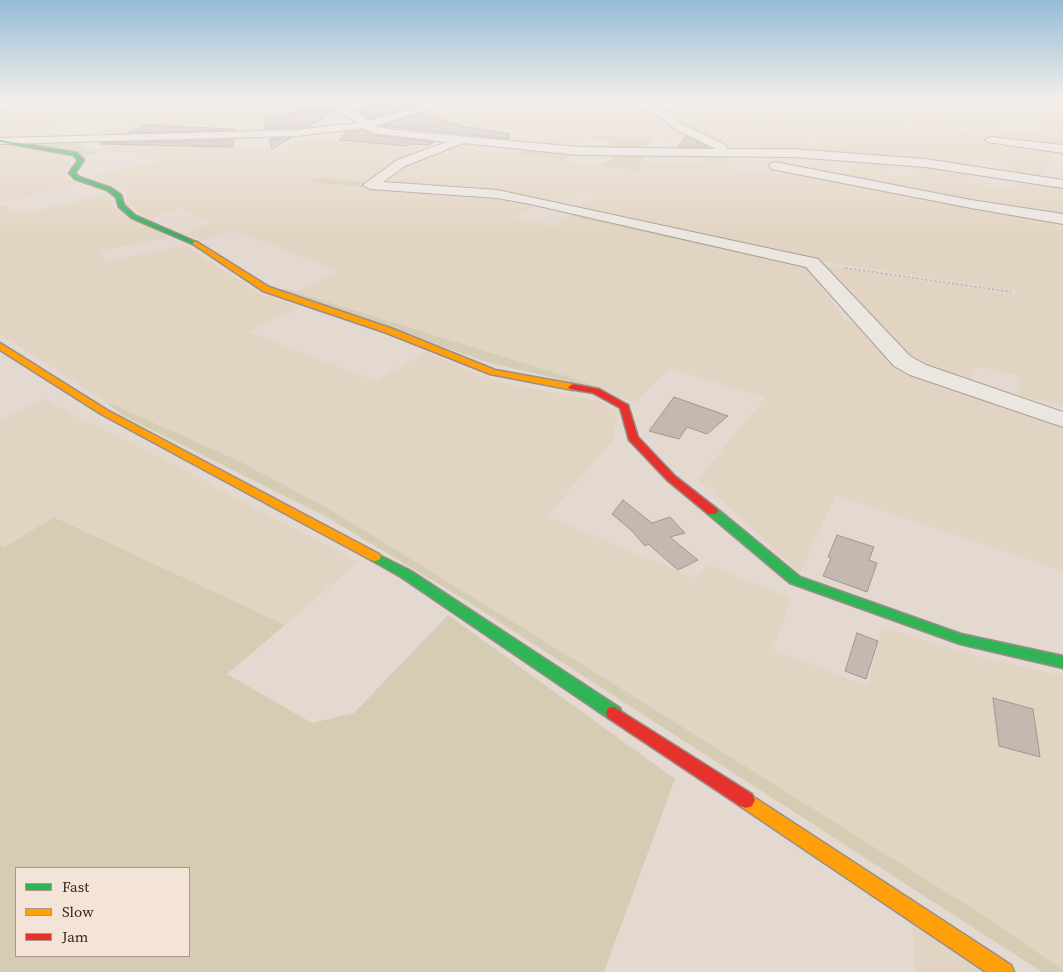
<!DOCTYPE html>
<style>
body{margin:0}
#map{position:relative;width:1063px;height:972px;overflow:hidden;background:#e4d9d0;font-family:"Source Serif 4",serif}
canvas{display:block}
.legend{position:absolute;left:15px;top:867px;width:175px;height:90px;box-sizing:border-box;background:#f3e4d7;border:1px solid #a8988e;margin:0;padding:6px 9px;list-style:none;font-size:15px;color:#382621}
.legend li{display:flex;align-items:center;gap:10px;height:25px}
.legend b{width:25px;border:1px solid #a8988e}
</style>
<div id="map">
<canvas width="1063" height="972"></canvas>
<ul class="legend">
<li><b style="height:6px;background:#30b455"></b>Fast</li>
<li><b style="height:6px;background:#ff9f0a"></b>Slow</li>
<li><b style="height:6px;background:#e5322d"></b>Jam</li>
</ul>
</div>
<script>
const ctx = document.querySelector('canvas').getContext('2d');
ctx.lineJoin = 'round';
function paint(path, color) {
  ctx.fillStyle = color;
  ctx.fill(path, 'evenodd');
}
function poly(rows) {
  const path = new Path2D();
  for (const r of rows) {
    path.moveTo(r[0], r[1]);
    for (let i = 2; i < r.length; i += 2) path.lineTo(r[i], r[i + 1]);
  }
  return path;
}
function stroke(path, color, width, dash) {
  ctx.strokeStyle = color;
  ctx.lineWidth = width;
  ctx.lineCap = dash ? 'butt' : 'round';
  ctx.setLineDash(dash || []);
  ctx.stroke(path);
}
const farmland = poly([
 [41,100,247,100,275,105,300,100,316,103,253,120,242,118,214,126,181,125,164,133,135,134,159,124,149,124,120,135,90,136,165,109,157,108,109,125,62,125,23,137,0,137,0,118,13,115,0,112,0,107],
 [394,100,432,100,443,102,368,123,347,110],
 [458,100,601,100,626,103,628,107,647,111,686,134,669,141,655,139,652,141,601,134,569,148,529,145,554,132,532,129,522,133,497,128,490,130,471,127,478,124,462,122,450,127,394,119],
 [631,100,743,100,728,110],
 [751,100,1063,100,1063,132,1043,131,1031,117,998,115,1004,128,958,125,936,128,834,122,737,111],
 [643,103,839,126,882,127,940,132,981,129,1063,135,1063,144,1050,163,997,156,1049,164,1041,178,1009,172,999,160,970,159,972,166,812,152,818,140,810,139,801,152,763,150,751,144,709,138,680,125,669,114],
 [376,132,408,135,384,146,431,151,369,182,316,178,311,182,495,196,537,204,514,218,553,226,569,216,811,269,845,321,860,324,904,372,1063,426,1063,571,836,495,800,573,698,479,765,398,669,368,634,403,569,377,297,292,339,271,232,229,202,241,184,234,212,222,177,209,150,219,135,210,128,200,127,191,90,177,165,159,142,155,95,153,91,150,163,136,185,136,167,145,207,147,228,136,249,136,228,148,281,151,300,138,354,143],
 [463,141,489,143,475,150,493,153,508,145,532,148,520,154,637,171,643,161,702,162,698,153,724,153,734,173,779,174,782,170,1055,219,1055,229,1063,230,1063,405,1020,396,1019,375,973,366,971,386,920,364,825,266,1016,295,1016,291,800,258,577,207,595,195,578,192,562,202,502,192,379,184,409,162],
 [0,144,69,156,72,160,66,171,66,177,81,184,0,202],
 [860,159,895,163,885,174,909,177,918,165,976,172,961,181,1010,190,1024,180,1063,186,1063,217,877,181,844,177],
 [106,194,117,210,170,237,99,251,108,262,185,245,259,293,300,307,249,332,375,381,427,352,481,376,504,383,603,402,618,413,612,441,547,516,697,579,707,564,791,598,773,650,868,686,882,627,984,658,1063,676,1063,970,986,917,622,689,333,511,237,460,103,400,0,334,0,204,22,214],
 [45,398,73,415,163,459,358,562,285,625,55,517,5,547,0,544,0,420],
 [912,924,983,972,915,972]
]);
const green = poly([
 [601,134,652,141,643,149,595,149,611,142,590,138],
 [74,141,95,153,85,156,13,142],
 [532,148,576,153,562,160,519,154],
 [622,152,647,152,637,171,600,165],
 [316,178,369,182,364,187,310,182],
 [574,213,800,263,811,269,569,216],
 [286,289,569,377,606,390,490,363,283,290],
 [103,400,237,460,333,511,622,689,986,917,1063,970,1063,972,1042,972,467,601,325,516,124,416],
 [54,517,285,625,227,674,312,723,354,713,448,615,675,779,604,972,0,972,0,544,5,547],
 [16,868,189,868,189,956,16,956]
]);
const building = poly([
 [374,100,420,100,421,104,369,119,362,113,374,100],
 [316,106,333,111,308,127,266,129,263,119,316,106],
 [421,113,462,126,510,134,509,139,382,126,421,113],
 [147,125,234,129,234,130,127,133,147,125],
 [364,130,372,135,434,142,429,145,411,144,406,146,339,140,346,132,364,130],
 [686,136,708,147,678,147,686,136],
 [290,138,272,149,269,139,290,138],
 [233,140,233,147,100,144,101,143,233,140],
 [674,397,728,416,707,434,687,427,679,439,649,431,674,397],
 [623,500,652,523,670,517,685,533,670,537,698,560,678,570,648,544,645,546,632,531,612,514,623,500],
 [837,535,874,547,869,560,877,563,867,592,823,576,831,558,828,557,837,535],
 [857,633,878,641,866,679,845,671,857,633],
 [993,698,1033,709,1040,757,999,746,993,698]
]);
const pathFar1 = poly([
 [682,106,837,125,939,130,960,127,979,128],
 [731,112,747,100],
 [124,121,162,108]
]);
const path = poly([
 [845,268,1011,292]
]);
const street = poly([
 [16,100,38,100,33,103,0,109,0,103,16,100],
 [305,100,321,100,345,107,362,115,368,121,443,100,459,100,374,126,394,130,578,147,716,149,673,128,659,116,623,101,634,100,667,112,681,124,726,145,727,149,793,149,925,159,1063,180,1063,188,925,167,861,162,793,157,578,155,463,143,405,166,383,182,497,190,818,259,910,356,926,365,1063,412,1063,427,910,375,894,366,806,267,530,204,497,198,370,189,363,185,397,160,447,142,372,133,364,128,296,136,0,144,0,138,296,130,358,123,339,111,305,100],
 [991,137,1063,145,1063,153,987,142,985,140,991,137],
 [775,162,971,200,1063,214,1063,224,971,208,771,169,769,166,771,163,775,162]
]);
const fast = poly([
 [0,140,77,153,84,160,75,173,79,177,111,188,121,195,124,205,136,216,198,243,193,244,132,218,119,207,116,197,107,190,75,179,69,173,78,160,73,155,0,142,0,140],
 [712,507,716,508,800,577,961,634,1063,656,1063,668,960,644,790,583,708,514,706,511,708,508,712,507],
 [375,553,411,571,620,708,622,713,620,718,614,719,608,718,401,577,371,560,369,557,371,554,375,553]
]);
const slow = poly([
 [193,242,197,242,269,287,393,329,495,370,573,384,578,387,573,390,490,374,387,333,263,291,193,244,193,242],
 [0,343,107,410,379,554,381,557,379,560,375,561,371,560,101,414,0,350,0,343],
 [746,792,1011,965,1014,972,986,972,740,806,737,800,740,794,746,792]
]);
const jam = poly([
 [573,384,599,389,628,405,638,437,675,476,716,508,718,511,716,514,708,514,667,480,629,440,620,408,593,393,570,389,568,387,573,384],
 [614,707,752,794,755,800,752,806,746,808,740,806,608,718,606,713,608,708,614,707]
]);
paint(farmland, '#e2d4c2');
paint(green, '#d5cdb3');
paint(building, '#c7b7b1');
stroke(building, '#a4958f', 1);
stroke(street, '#a99f98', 2);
stroke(fast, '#998e88', 3);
stroke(slow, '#998e88', 3);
stroke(jam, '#998e88', 3);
stroke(pathFar1, '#c5bdb8', 1, [1, 1]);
stroke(path, '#c5bdb8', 2, [2.5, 2]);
paint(street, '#ece6e1');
paint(fast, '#30b455');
paint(slow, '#ff9f0a');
paint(jam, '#e5322d');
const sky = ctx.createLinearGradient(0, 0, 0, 236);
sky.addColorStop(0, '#95bcd6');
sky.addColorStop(0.42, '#f3eeea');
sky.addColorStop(1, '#f3eeea00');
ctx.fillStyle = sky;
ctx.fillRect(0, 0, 1063, 236);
</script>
